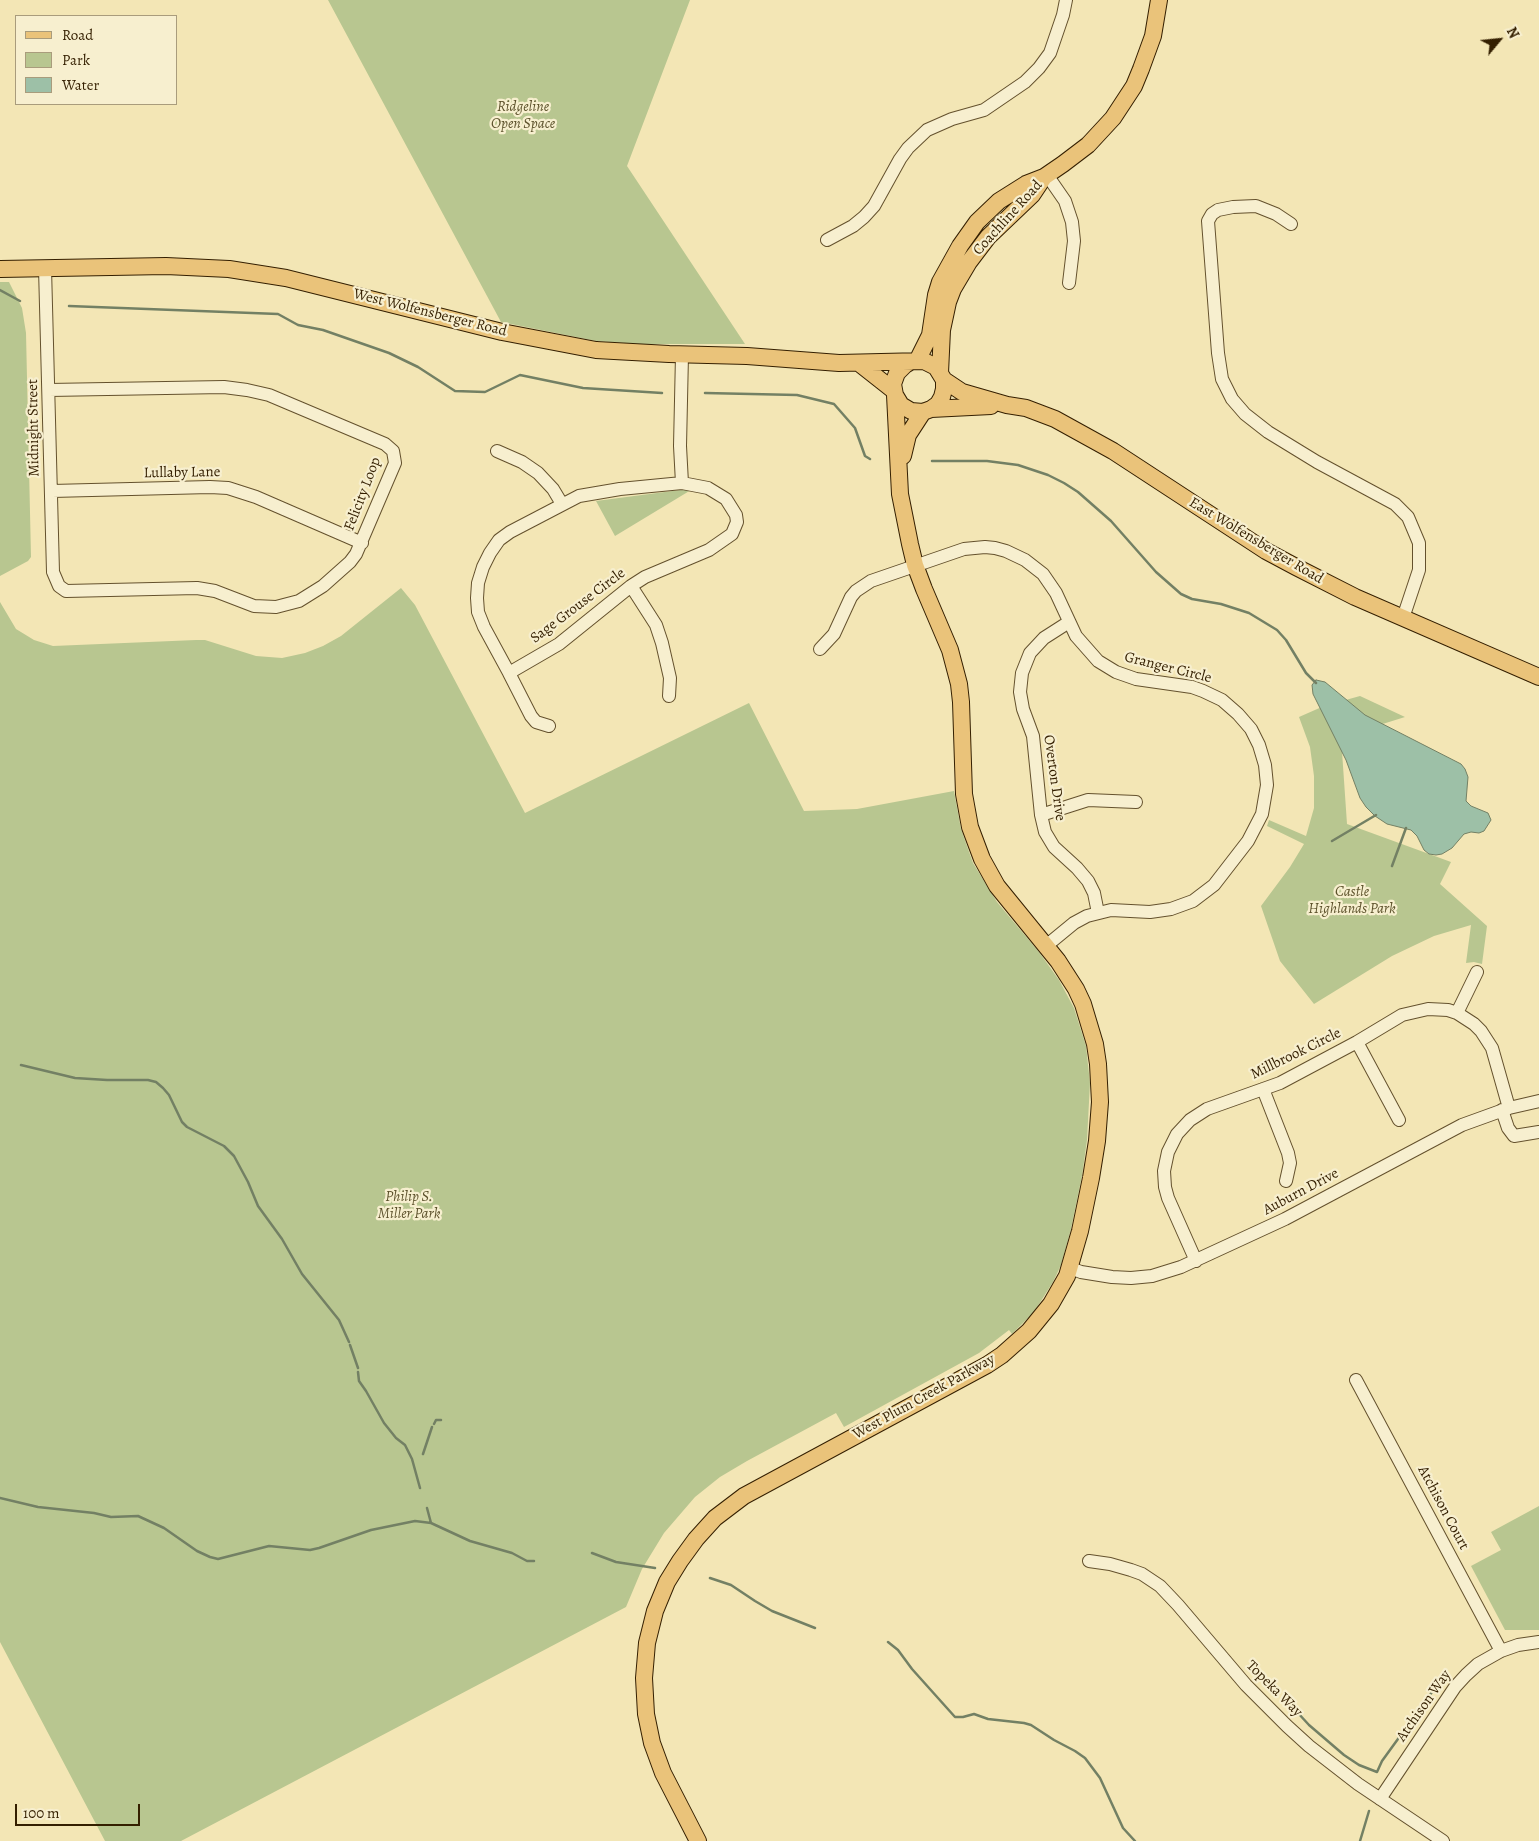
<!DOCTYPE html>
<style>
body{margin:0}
#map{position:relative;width:1539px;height:1841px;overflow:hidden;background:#f3e6b5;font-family:Alegreya,serif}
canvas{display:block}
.legend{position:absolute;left:15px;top:15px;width:162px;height:90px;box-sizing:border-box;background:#f7efcf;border:1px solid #a99c7c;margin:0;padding:6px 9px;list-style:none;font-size:15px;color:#341f00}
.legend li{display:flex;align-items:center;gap:10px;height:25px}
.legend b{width:25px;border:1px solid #a99c7c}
.north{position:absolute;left:1474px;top:15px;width:50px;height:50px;-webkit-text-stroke:4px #f7efcf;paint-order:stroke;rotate:62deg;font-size:14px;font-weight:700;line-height:20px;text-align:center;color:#341f00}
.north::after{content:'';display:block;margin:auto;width:18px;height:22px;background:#341f00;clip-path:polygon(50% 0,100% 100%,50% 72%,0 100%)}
.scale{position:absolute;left:15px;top:1804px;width:125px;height:22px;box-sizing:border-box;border:2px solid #341f00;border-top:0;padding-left:6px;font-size:15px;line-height:18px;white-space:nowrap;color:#341f00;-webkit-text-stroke:4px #f7efcf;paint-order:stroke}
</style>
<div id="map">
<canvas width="1539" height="1841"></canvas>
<ul class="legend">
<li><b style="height:6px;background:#eac37a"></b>Road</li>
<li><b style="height:14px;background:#b8c690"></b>Park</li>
<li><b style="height:14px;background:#9dc0a7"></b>Water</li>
</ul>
<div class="north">N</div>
<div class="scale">100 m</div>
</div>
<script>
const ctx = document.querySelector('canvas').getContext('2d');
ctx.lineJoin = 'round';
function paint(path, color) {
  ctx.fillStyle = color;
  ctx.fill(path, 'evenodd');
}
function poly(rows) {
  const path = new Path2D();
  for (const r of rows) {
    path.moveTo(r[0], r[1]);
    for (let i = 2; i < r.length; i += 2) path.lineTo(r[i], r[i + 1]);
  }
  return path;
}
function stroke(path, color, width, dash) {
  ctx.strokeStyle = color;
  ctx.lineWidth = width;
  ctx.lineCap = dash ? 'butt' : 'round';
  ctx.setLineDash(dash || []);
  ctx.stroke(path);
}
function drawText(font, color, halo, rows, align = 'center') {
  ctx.font = font + ' Alegreya,serif';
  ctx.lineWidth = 4.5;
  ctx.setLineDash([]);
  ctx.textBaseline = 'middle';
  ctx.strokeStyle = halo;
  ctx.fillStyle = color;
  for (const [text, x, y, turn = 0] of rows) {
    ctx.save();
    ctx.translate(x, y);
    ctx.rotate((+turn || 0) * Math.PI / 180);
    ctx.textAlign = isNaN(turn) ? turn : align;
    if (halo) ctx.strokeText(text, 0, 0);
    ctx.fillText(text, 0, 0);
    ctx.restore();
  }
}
const green = poly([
 [328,0,690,0,627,166,745,344,639,344,596,341,501,322],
 [0,282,9,282,22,308,26,333,31,557,28,561,0,576],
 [680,490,691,490,615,536,596,501],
 [401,588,415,605,525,813,749,703,804,811,857,809,954,791,961,829,973,863,997,902,1039,952,1059,980,1074,1008,1086,1046,1090,1083,1087,1140,1082,1176,1071,1229,1061,1265,1053,1282,1034,1312,1012,1334,1009,1330,979,1353,844,1427,836,1413,747,1461,720,1477,695,1497,664,1533,642,1569,626,1607,181,1841,105,1841,0,1642,0,602,16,629,34,640,53,646,196,640,205,640,256,656,282,658,305,653,323,646,341,636],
 [1360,696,1405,717,1341,737,1347,824,1451,862,1440,884,1487,926,1482,964,1474,962,1466,963,1471,925,1434,936,1392,956,1314,1004,1280,961,1261,906,1290,867,1304,844,1267,826,1269,820,1306,836,1314,808,1314,776,1310,747,1299,717,1324,706],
 [1539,1506,1539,1630,1505,1630,1471,1566,1501,1550,1491,1532]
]);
const water = poly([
 [1316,680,1325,682,1365,715,1461,764,1465,769,1468,777,1466,801,1471,806,1488,813,1491,820,1484,831,1479,833,1471,832,1464,834,1452,848,1442,854,1436,855,1429,854,1424,850,1417,836,1411,830,1387,824,1375,816,1366,807,1360,798,1346,760,1313,694,1312,685,1316,680]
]);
const stream = poly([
 [0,290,20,301],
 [69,306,278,314,298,325,323,330,389,353,418,367,455,391,485,392,520,375,583,388,662,393],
 [705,393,797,395,834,404,855,428,865,456,870,459],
 [932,461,987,461,1018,465,1048,475,1064,483,1078,492,1111,521,1156,572,1181,594,1192,599,1221,604,1249,613,1277,630,1286,640,1306,673,1316,683],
 [1332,841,1376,815],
 [1392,866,1406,828],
 [21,1065,75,1078,107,1080,148,1080,156,1082,163,1088,169,1095,182,1122,187,1127,224,1146,234,1156,248,1182,258,1206,282,1239,302,1274,339,1320,349,1342],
 [350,1345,358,1368],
 [358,1372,359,1381,366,1391,384,1423,396,1438,405,1445,412,1459,420,1488],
 [434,1424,436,1420,441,1420],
 [423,1454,432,1427],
 [0,1498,38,1507,94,1513,111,1517,138,1516,164,1528,197,1551,210,1557,218,1559,269,1546,310,1550,319,1548,371,1530,415,1521,431,1523,470,1541,512,1553,527,1561,534,1561],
 [427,1508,431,1523],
 [592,1553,616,1562,655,1568],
 [710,1578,731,1585,755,1601,772,1611,815,1628],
 [888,1642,898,1650,912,1669,955,1717,963,1717,974,1714,988,1719,1024,1723,1031,1725,1054,1740,1075,1751,1085,1758,1100,1778,1123,1828,1135,1841],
 [1298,1713,1309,1725,1344,1755,1359,1765,1377,1772,1382,1761,1432,1692],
 [1360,1841,1369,1811]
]);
const minor = poly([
 [1047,175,1065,201,1072,222,1074,241,1069,283],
 [1291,224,1276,214,1256,206,1233,207,1218,210,1212,214,1208,221,1218,353,1222,379,1232,399,1245,414,1268,432,1317,462,1395,504,1408,517,1419,543,1419,570,1403,618],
 [827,240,853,226,864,217,874,206,900,159,908,148,927,130,952,119,984,110,1025,82,1039,68,1050,53,1063,15,1066,0],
 [45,268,53,572,59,586,66,591,197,588,215,591,254,606,276,607,299,601,323,586,350,562,356,554,395,463,393,451,385,444,269,395,247,390,224,387,49,390],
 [497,451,522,462,538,473,553,489,562,504],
 [682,483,708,488,726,499,736,515,737,522,732,534,709,550,645,577,631,586,559,644,509,673,484,627,478,612,477,598,478,583,483,567,490,553,499,540,510,532,579,496,620,489,682,483],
 [682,483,680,446,682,355],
 [52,491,210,487,228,488,256,497,362,543],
 [631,586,656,625,662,643,670,678,669,696],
 [1069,622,1044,638,1030,653,1022,673,1020,692,1023,709,1033,736,1041,815,1045,832,1054,847,1077,868,1088,881,1094,893,1098,913],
 [820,649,834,634,851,597,856,591,871,581,964,549,985,547,995,548,1006,551,1025,560,1043,574,1056,593,1076,636,1098,661,1116,672,1136,679,1192,687,1203,691,1222,700,1238,714,1251,729,1259,745,1265,765,1267,785,1262,814,1248,841,1214,885,1193,901,1171,909,1150,912,1111,910,1087,916,1074,923,1046,946],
 [509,673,531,716,536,722,549,726],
 [1041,815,1088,800,1136,802],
 [1457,1013,1477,972],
 [1357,1042,1399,1120],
 [1263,1089,1288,1153,1290,1163,1286,1181],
 [1502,1110,1508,1128,1514,1136,1539,1132],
 [1196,1261,1168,1198,1165,1187,1164,1171,1168,1152,1177,1134,1190,1120,1207,1109,1280,1083,1357,1042,1402,1015,1428,1009,1448,1010,1457,1013,1474,1024,1481,1031,1492,1048,1509,1108],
 [1070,1268,1081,1272,1112,1277,1131,1278,1152,1276,1181,1267,1285,1219,1462,1125,1509,1108,1539,1101],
 [1356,1380,1501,1651],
 [1089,1561,1110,1564,1131,1570,1142,1574,1160,1586,1178,1605,1246,1685,1287,1726,1309,1746,1358,1784,1443,1841],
 [1380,1799,1455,1687,1466,1675,1478,1664,1501,1651,1518,1645,1539,1642]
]);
const major = poly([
 [0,269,166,266,229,269,286,278,502,332,596,350,669,354,747,356,839,363,924,361,936,367,944,380,944,389,942,397,938,404,931,409,923,412,911,411,901,405,895,395,893,384,897,373,905,365,910,362],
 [917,361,930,335,936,295,940,282,960,246,977,222,999,201,1026,184,1044,177,1063,164,1088,145,1113,118,1134,86,1141,69,1153,36,1159,0],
 [860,364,893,390],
 [940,373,942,330,948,302,953,289,969,262,988,237,1032,195,1044,177],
 [944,380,962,392,1007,405,1026,408,1055,419,1113,451,1266,551,1296,567,1355,597,1539,677],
 [931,409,991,406],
 [903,456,908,435,923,412],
 [698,1841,663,1773,652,1743,646,1714,644,1678,647,1643,655,1611,667,1582,680,1561,696,1539,715,1518,744,1496,987,1365,1002,1355,1029,1331,1051,1304,1067,1276,1080,1231,1091,1178,1097,1141,1100,1102,1098,1064,1095,1044,1083,1004,1076,989,1058,961,997,886,982,859,970,827,964,794,961,702,959,684,950,650,924,589,915,565,910,544,900,494,895,395]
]);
const parkNames = [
 ["Ridgeline",523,107],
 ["Open Space",523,124],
 ["Castle",1352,892],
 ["Highlands Park",1352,909],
 ["Philip S.",409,1197],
 ["Miller Park",409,1214]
];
const streetNames = [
 ["Coachline Road",1008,218,-48],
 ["West Wolfensberger Road",430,313,14],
 ["Midnight Street",34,428,-91],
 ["Lullaby Lane",182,473,-1],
 ["Felicity Loop",363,494,-69],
 ["East Wolfensberger Road",1256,541,31],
 ["Sage Grouse Circle",578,606,-37],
 ["Granger Circle",1168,668,14],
 ["Overton Drive",1054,778,82],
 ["Millbrook Circle",1296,1054,-26],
 ["Auburn Drive",1301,1192,-28],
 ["West Plum Creek Parkway",924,1397,-29],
 ["Atchison Court",1443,1508,62],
 ["Topeka Way",1274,1689,45],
 ["Atchison Way",1424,1706,-55]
];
paint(green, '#b8c690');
paint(water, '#9dc0a7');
stroke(water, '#738064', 1);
stroke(stream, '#738064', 2.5);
stroke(minor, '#64512d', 14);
stroke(major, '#341f00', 18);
stroke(minor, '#f7efcf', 12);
stroke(major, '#eac37a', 16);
drawText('italic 15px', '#5c512b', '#f7efcf', parkNames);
drawText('15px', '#341f00', '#f7efcf', streetNames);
</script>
